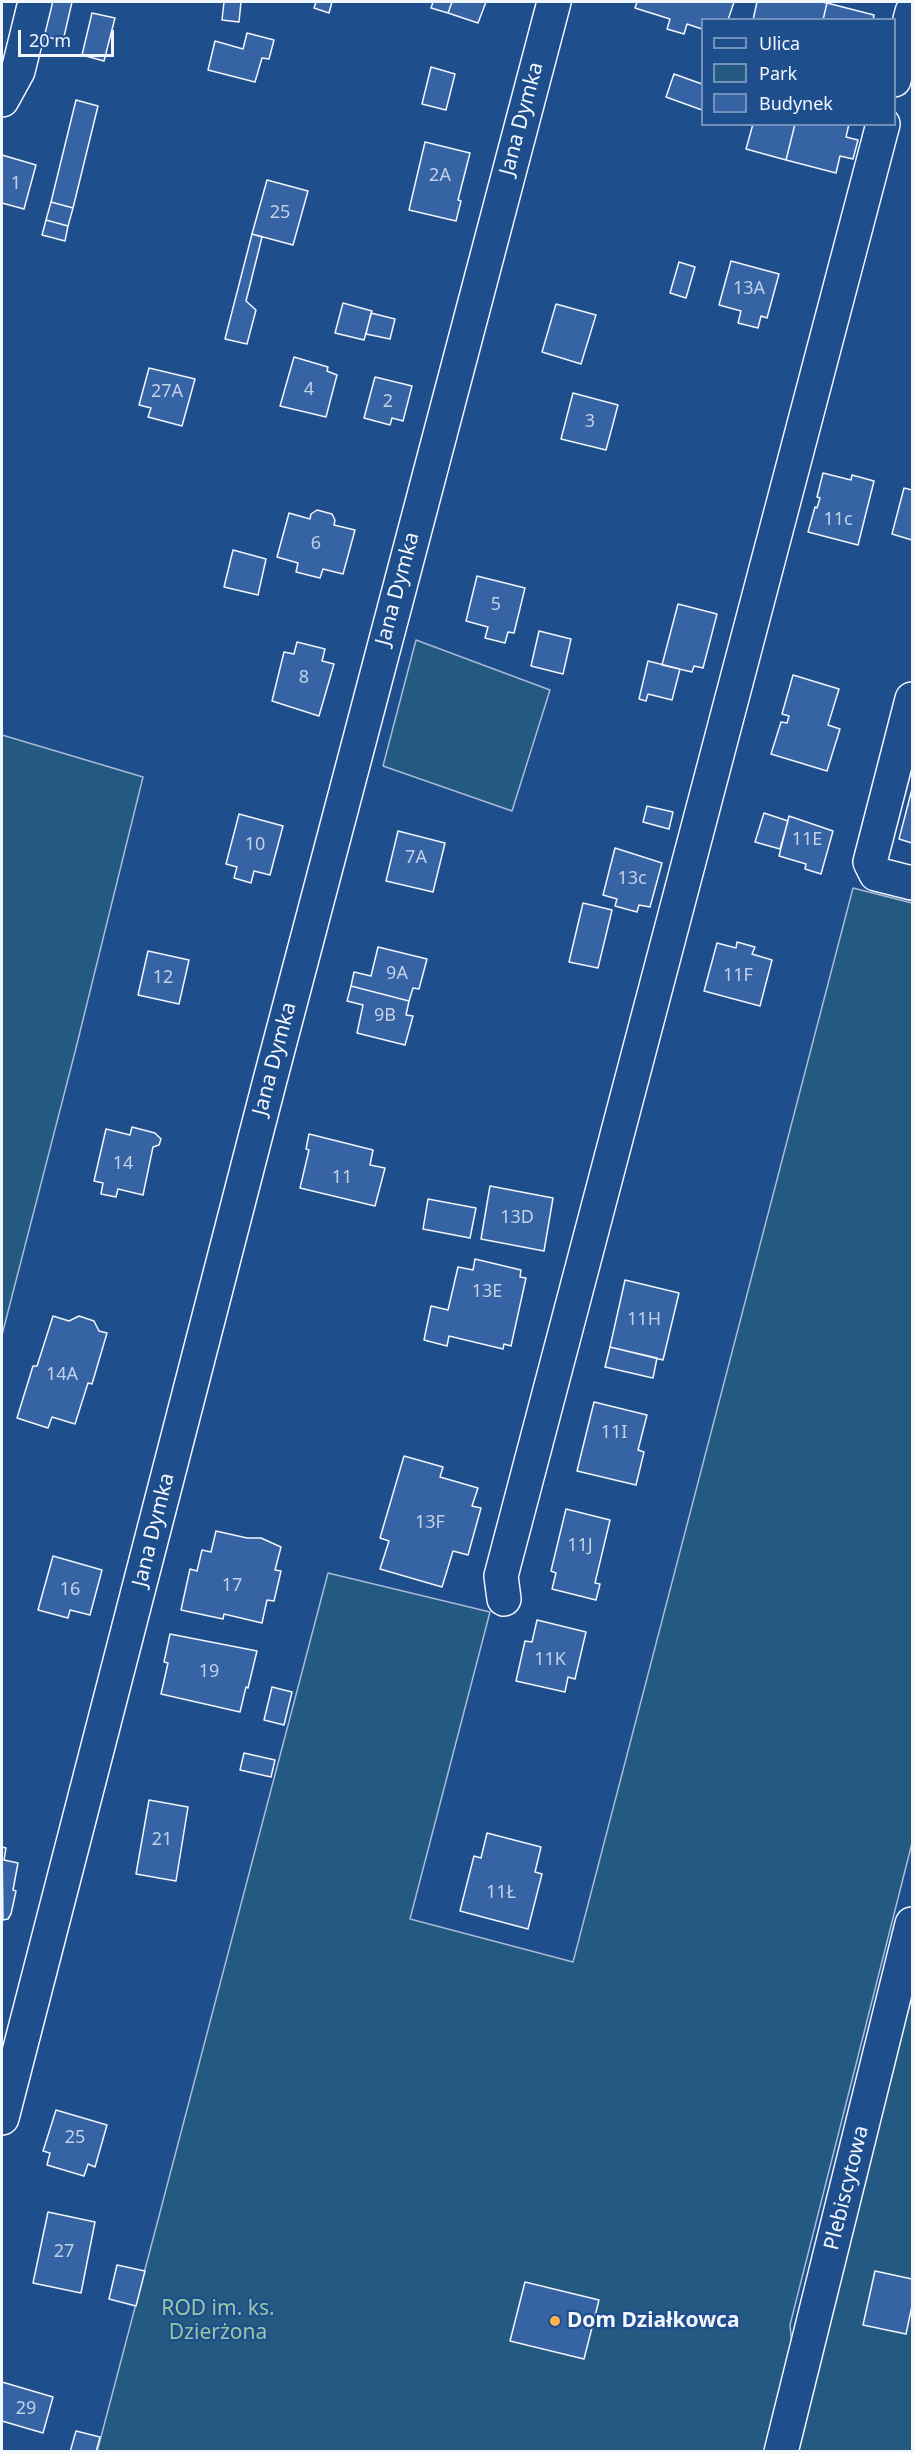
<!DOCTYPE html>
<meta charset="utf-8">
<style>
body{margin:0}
#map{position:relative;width:914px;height:2453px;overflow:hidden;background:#1f4e8c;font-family:"Noto Sans",sans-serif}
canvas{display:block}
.frame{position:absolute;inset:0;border:3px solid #f2f6ff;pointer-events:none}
.legend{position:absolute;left:701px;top:18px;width:195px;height:108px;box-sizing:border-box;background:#1f4e8c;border:2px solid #7391ba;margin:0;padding:8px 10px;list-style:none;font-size:18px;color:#f2f6ff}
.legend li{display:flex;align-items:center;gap:12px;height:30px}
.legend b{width:30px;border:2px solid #7391ba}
.scale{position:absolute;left:18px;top:30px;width:96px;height:27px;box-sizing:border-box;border:3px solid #f2f6ff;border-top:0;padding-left:8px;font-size:18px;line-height:21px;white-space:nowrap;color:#f2f6ff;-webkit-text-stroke:4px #1f4e8c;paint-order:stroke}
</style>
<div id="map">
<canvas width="914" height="2453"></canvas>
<div class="frame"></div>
<ul class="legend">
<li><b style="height:8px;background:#1f4e8c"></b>Ulica</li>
<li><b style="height:16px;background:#245a82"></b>Park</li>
<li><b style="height:16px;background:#3563a3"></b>Budynek</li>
</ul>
<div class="scale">20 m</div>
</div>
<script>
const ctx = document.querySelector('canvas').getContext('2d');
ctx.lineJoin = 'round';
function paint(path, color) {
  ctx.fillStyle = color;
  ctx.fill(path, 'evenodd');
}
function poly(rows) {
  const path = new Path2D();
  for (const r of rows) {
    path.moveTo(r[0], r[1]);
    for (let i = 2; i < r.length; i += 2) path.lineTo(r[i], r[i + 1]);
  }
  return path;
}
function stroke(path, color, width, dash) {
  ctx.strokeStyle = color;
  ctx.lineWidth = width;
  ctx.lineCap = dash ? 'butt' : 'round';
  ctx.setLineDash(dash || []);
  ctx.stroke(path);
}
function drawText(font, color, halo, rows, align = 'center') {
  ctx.font = font + ' "Noto Sans",sans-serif';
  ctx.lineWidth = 4.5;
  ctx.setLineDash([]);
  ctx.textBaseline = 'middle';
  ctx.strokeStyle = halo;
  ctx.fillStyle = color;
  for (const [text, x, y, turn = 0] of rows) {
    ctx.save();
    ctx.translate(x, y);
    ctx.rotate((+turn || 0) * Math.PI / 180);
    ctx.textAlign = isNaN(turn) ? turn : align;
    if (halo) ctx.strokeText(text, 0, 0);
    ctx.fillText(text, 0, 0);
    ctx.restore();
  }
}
const green = poly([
 [416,640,550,690,512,811,383,766,416,640],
 [2,735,143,777,76,1048,2,1335,2,735],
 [853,888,912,903,912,1843,790,2325,794,2365,771,2451,97,2452,328,1573,490,1612,410,1919,573,1962,853,888],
 [912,1977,912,2451,792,2452,912,1977]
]);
const building = poly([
 [44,2,72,2,63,41,36,34,44,2],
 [224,2,241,2,239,22,222,20,224,2],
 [316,2,332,2,329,13,314,8,316,2],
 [433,2,452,2,448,13,431,8,433,2],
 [452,2,486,2,478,23,448,13,452,2],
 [637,2,734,2,728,20,702,20,702,29,687,24,684,34,667,29,670,19,635,8,637,2],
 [757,2,821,2,827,3,823,20,753,20,757,2],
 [827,3,874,15,873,20,823,20,827,3],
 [92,13,115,18,104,61,82,55,92,13],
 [247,33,274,40,269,59,262,58,255,82,208,70,215,41,243,49,247,33],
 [431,67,455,74,446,110,422,104,431,67],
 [674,74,702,84,702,110,666,97,674,74],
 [76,100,98,106,73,208,51,202,76,100],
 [753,124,795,124,786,160,746,149,753,124],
 [795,124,849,124,846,137,858,140,853,159,840,156,836,173,786,160,795,124],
 [425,142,470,153,458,200,461,201,456,221,409,210,425,142],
 [2,155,36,165,24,209,2,203,2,155],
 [267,180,308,191,293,245,252,234,267,180],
 [51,202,73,208,68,226,46,220,51,202],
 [46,220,68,226,65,241,42,235,46,220],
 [252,234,262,237,246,301,256,310,247,344,225,339,252,234],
 [731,261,779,274,767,318,761,316,758,328,738,323,741,311,719,305,731,261],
 [679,262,695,267,686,298,670,293,679,262],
 [343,303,372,311,364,340,335,333,343,303],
 [556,304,596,315,581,364,542,352,556,304],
 [371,313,395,319,390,339,366,334,371,313],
 [294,357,328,367,327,371,337,375,326,417,280,406,294,357],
 [149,368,195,379,182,426,148,417,151,408,139,405,149,368],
 [375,377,412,386,403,421,392,418,390,425,364,418,375,377],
 [573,393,618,405,606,450,561,439,573,393],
 [823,473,851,480,852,475,874,481,858,545,808,532,815,507,817,508,820,498,817,497,823,473],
 [904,488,912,490,912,540,892,534,904,488],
 [317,510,332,514,335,520,334,525,355,530,343,574,323,569,320,578,296,572,298,563,277,557,289,513,310,519,311,514,317,510],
 [233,550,266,559,258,595,224,587,233,550],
 [477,576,525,588,514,633,508,632,505,643,485,638,488,627,466,621,477,576],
 [678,604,717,614,703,668,694,666,692,672,662,665,678,604],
 [539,631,571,639,563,674,531,666,539,631],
 [297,642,325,649,322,661,334,664,319,716,272,701,284,652,294,654,297,642],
 [648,661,680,669,672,700,648,694,646,701,639,699,648,661],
 [793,675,839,689,828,725,840,729,827,771,771,754,781,722,787,723,789,716,782,714,793,675],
 [912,789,912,843,899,839,912,789],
 [647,806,673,812,669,829,643,822,647,806],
 [764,813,788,821,780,849,755,842,764,813],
 [239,814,283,826,270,875,254,871,251,883,234,878,237,867,226,864,239,814],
 [789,816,833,831,821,874,805,869,806,864,779,856,789,816],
 [398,831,445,843,433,892,386,881,398,831],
 [615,848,662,863,650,907,639,905,637,912,615,906,617,899,603,895,615,848],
 [583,903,612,910,598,968,569,962,583,903],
 [737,942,755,947,752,954,772,960,760,1006,704,991,717,943,736,948,737,942],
 [378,947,427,959,419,989,413,988,409,1001,351,986,354,972,371,976,378,947],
 [148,951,189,960,179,1004,138,995,148,951],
 [351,986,409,1001,406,1015,413,1016,405,1045,357,1033,363,1005,347,1001,351,986],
 [132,1127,155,1133,161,1139,159,1145,153,1147,143,1195,118,1189,116,1197,101,1194,103,1183,94,1181,106,1129,130,1135,132,1127],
 [309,1134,373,1150,370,1165,385,1168,375,1206,300,1188,309,1150,306,1149,309,1134],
 [490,1186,553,1198,544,1251,481,1239,490,1186],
 [428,1199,476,1208,470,1238,423,1229,428,1199],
 [475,1259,521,1270,520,1277,526,1278,511,1346,504,1344,503,1349,449,1336,447,1346,424,1340,431,1306,448,1310,458,1267,473,1270,475,1259],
 [625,1280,679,1293,663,1360,610,1347,625,1280],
 [53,1316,69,1321,79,1316,94,1321,99,1331,107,1333,92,1384,88,1383,75,1424,52,1417,48,1428,17,1418,33,1366,37,1366,53,1316],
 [610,1347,657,1358,653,1378,605,1367,610,1347],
 [594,1402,647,1415,638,1450,644,1452,636,1485,577,1471,594,1402],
 [404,1456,443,1467,440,1477,478,1488,472,1506,481,1508,468,1555,453,1551,442,1587,380,1569,389,1541,380,1538,404,1456],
 [566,1509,610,1520,595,1583,600,1584,596,1600,552,1589,556,1573,551,1571,566,1509],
 [216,1531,247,1538,261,1538,281,1547,275,1570,281,1571,274,1601,267,1600,262,1623,224,1614,223,1619,181,1610,190,1569,197,1571,202,1550,211,1552,216,1531],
 [53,1556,102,1570,90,1615,70,1610,68,1618,38,1610,53,1556],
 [537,1620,586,1632,575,1679,568,1677,565,1692,516,1681,525,1641,532,1642,537,1620],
 [170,1634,257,1651,248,1688,246,1687,240,1712,161,1694,168,1663,164,1662,170,1634],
 [272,1687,292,1692,284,1725,264,1720,272,1687],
 [244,1753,275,1760,271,1777,240,1770,244,1753],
 [149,1800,188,1807,176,1881,136,1874,149,1800],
 [487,1833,541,1847,535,1872,542,1874,528,1929,460,1911,474,1856,481,1858,487,1833],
 [2,1847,6,1848,4,1860,18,1863,13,1890,16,1891,11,1914,8,1919,3,1920,2,1847],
 [56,2110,107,2125,95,2167,88,2164,84,2176,47,2165,50,2153,43,2151,56,2110],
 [48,2212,95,2222,81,2293,33,2283,48,2212],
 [117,2265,145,2271,136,2306,109,2299,117,2265],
 [875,2271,912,2279,912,2306,906,2334,863,2325,875,2271],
 [525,2282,599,2300,584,2359,510,2341,525,2282],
 [2,2382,53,2397,43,2433,2,2421,2,2382],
 [76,2431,100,2437,96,2452,70,2452,76,2431]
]);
const minor = poly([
 [894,80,912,12],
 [2,100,18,71,35,2],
 [912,699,870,862,876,874,912,883],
 [504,1599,501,1576,883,124],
 [2,2118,270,1080,554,2],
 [781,2452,912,1924]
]);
const markers = [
 [555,2321,6,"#ffb74d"]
];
const numberNames = [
 ["2A",440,176],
 ["1",16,184],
 ["25",280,213],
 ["13A",749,289],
 ["4",309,390],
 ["27A",167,392],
 ["2",388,402],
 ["3",590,422],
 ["11c",838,520],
 ["6",316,544],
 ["5",496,605],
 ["8",304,678],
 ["11E",807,840],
 ["10",255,845],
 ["7A",416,858],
 ["13c",632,879],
 ["9A",397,974],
 ["11F",738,976],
 ["12",163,978],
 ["9B",385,1016],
 ["14",123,1164],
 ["11",342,1178],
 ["13D",517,1218],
 ["13E",487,1292],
 ["11H",644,1320],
 ["14A",62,1375],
 ["11I",614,1433],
 ["13F",430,1523],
 ["11J",580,1546],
 ["17",232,1586],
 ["16",70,1590],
 ["11K",550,1660],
 ["19",209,1672],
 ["21",162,1840],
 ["11Ł",501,1893],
 ["25",75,2138],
 ["27",64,2252],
 ["29",26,2409]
];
const streetNames = [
 ["Jana Dymka",522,119,-75],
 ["Jana Dymka",398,589,-75],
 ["Jana Dymka",275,1059,-75],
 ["Jana Dymka",154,1530,-76],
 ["Plebiscytowa",847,2188,-76]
];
const parkNames = [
 ["ROD im. ks.",218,2309],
 ["Dzierżona",218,2333]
];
const poiNames = [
 ["Dom Działkowca",567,2321]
];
paint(green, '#245a82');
stroke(green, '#a8bbd7', 1.5);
paint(building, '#3563a3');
stroke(building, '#f2f6ff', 1.5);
stroke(minor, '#f2f6ff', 36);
stroke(minor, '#1f4e8c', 33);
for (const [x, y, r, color] of markers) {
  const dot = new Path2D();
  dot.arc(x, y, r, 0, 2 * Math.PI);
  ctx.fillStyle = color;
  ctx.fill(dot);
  stroke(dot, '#1f4e8c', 2);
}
drawText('18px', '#c3d1e8', null, numberNames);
drawText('21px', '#f2f6ff', '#1f4e8c', streetNames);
drawText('21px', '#97c8a6', '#1f4e8c', parkNames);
drawText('bold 21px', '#f2f6ff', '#1f4e8c', poiNames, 'left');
</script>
